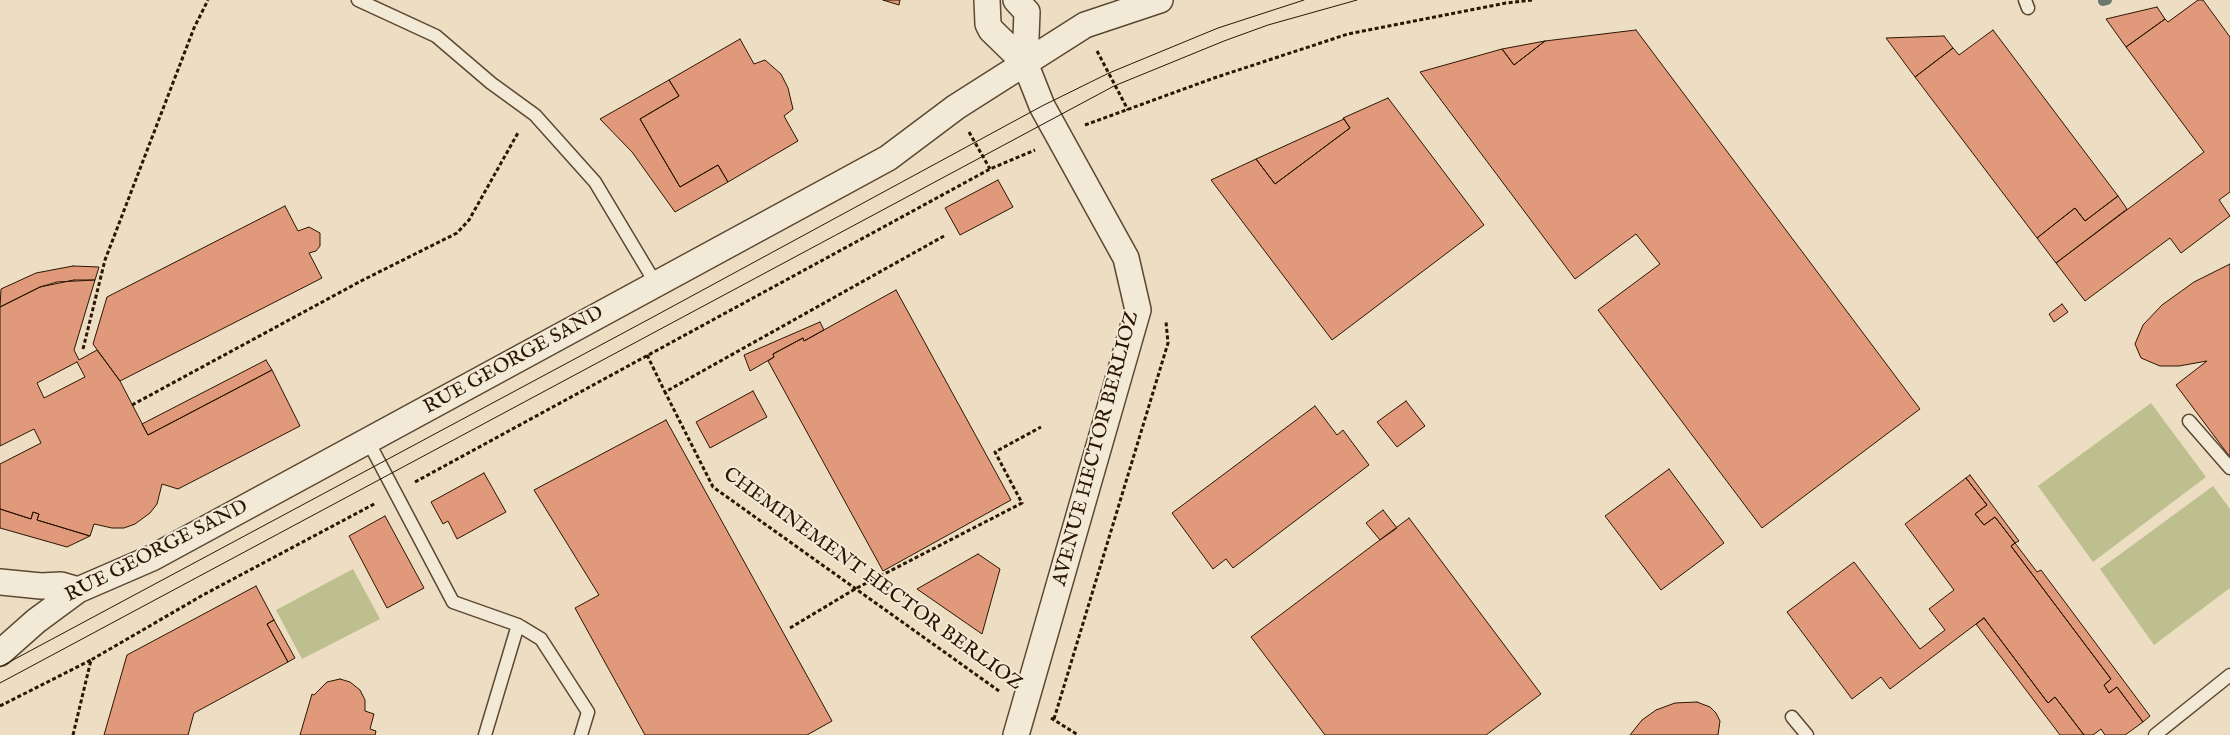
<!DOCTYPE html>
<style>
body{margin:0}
canvas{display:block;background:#edddc2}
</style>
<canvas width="2230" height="735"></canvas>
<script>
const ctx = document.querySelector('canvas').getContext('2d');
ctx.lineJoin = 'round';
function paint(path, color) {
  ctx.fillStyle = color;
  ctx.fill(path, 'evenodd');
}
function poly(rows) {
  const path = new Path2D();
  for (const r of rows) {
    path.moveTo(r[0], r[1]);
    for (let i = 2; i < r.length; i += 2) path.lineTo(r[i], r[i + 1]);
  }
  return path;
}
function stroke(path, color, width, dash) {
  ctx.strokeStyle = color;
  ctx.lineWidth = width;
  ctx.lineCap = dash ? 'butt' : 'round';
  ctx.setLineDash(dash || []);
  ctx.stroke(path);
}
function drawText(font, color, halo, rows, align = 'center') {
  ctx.font = font + ' "IM FELL English",serif';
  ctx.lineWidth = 4;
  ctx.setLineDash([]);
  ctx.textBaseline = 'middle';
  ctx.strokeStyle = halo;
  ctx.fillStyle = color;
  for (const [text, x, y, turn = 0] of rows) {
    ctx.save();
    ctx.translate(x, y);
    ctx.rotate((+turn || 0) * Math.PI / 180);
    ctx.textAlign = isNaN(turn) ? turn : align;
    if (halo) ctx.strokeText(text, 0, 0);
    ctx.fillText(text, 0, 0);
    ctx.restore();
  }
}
const green = poly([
 [2151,403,2206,477,2093,562,2038,486],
 [2213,486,2230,509,2230,588,2154,645,2100,569],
 [353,569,380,619,302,659,276,610]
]);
const stream = poly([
 [2103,1,2107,0]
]);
const building = poly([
 [883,0,900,0,899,5,883,0],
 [2198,0,2203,0,2230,37,2230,192,2219,200,2230,216,2181,253,2170,238,2085,301,2056,263,2204,152,2126,47,2165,19,2168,22,2198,0],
 [2157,7,2165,19,2126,47,2106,19,2157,7],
 [1636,30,1920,409,1762,528,1598,310,1660,264,1636,234,1575,279,1420,72,1502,49,1514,65,1545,41,1636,30],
 [1993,30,2118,196,2085,221,2075,208,2037,238,1915,77,1953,48,1959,55,1993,30],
 [1944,36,1953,48,1915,77,1886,38,1944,36],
 [740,39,754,64,765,60,781,74,788,88,793,109,784,116,798,141,728,182,718,165,680,187,640,119,679,96,669,80,740,39],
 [1545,41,1514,65,1502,49,1545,41],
 [669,80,679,96,640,119,680,187,718,165,728,182,675,212,632,152,600,119,669,80],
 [1388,98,1484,225,1332,340,1211,180,1256,159,1275,184,1350,128,1343,118,1388,98],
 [1344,119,1350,128,1275,184,1256,159,1344,119],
 [998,180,1013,207,960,235,945,208,998,180],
 [2118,196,2127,209,2056,263,2037,238,2075,208,2085,221,2118,196],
 [285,206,298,231,309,227,320,233,320,246,316,251,309,253,322,278,120,381,93,344,107,297,285,206],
 [2230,264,2230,457,2176,385,2207,361,2179,366,2160,366,2141,358,2135,344,2143,325,2162,305,2194,282,2230,264],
 [73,266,99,267,95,280,57,282,40,287,0,307,1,289,36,273,73,266],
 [74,280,95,280,74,350,79,360,97,350,120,381,148,435,272,370,300,426,178,489,162,484,157,504,150,513,135,524,124,528,112,528,94,524,90,536,37,520,39,514,33,512,31,519,0,509,0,464,41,443,34,429,0,446,0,307,40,287,74,280],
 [77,362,85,377,44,398,37,383,77,362],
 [896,290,1011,500,883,571,768,361,774,357,773,354,803,338,804,341,896,290],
 [2062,304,2068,312,2054,322,2049,314,2062,304],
 [820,322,824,330,804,341,803,338,773,354,774,357,750,371,744,355,820,322],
 [266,360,272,370,148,435,142,424,266,360],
 [753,391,767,417,710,448,696,422,753,391],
 [1406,401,1425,426,1397,447,1377,422,1406,401],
 [1315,406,1337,435,1343,430,1369,465,1233,568,1226,559,1213,569,1172,513,1315,406],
 [666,420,832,721,807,735,645,735,575,608,599,595,534,490,666,420],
 [1669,469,1724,543,1661,590,1605,516,1669,469],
 [484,473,506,512,457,539,448,521,443,524,431,502,484,473],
 [1970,475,2019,541,2015,543,1995,517,1984,525,1975,514,1987,505,1966,478,1970,475],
 [1966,478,1987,505,1975,514,1984,525,1995,517,2015,543,2011,546,2111,679,2104,685,2109,693,2117,687,2143,722,2125,735,2105,735,2101,729,2093,735,2084,735,2055,697,2048,703,1984,618,1890,689,1881,677,1852,699,1787,612,1854,562,1920,649,1945,630,1929,609,1954,590,1905,524,1966,478],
 [0,509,31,519,33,512,39,514,37,520,90,536,67,547,0,528,0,509],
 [1383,510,1397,528,1380,540,1366,523,1383,510],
 [385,516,424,588,387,608,349,536,385,516],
 [1409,518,1541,694,1486,735,1325,735,1251,637,1409,518],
 [2015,543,2037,572,2041,570,2150,716,2143,722,2117,687,2109,693,2104,685,2111,679,2011,546,2015,543],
 [978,554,1000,569,982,634,917,589,978,554],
 [256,586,274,620,267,624,288,662,194,713,188,735,104,735,127,655,256,586],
 [1984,618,2048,703,2055,697,2084,735,2060,735,1976,624,1984,618],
 [274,620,295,658,288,662,267,624,274,620],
 [340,679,350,682,360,690,365,700,365,711,374,714,370,729,376,731,375,735,300,735,312,694,314,695,327,682,340,679],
 [1697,702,1710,707,1716,713,1720,721,1718,735,1630,735,1642,720,1656,710,1675,703,1697,702]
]);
const path = poly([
 [1097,51,1128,110],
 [1085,125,1214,78,1348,34,1506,3,1533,0],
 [969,132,990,169],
 [944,236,665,392,713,487,999,691],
 [83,349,105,260,194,28,208,0],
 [647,355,665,392],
 [132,405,361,281,457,233,469,220,519,131],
 [415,482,990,169,1035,150],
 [790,628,855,589,1022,503,995,452,1041,427],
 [0,706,91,660],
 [1051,718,1078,735],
 [1054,719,1168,343,1166,322],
 [73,735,91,660,203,595,376,503]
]);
const lane = poly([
 [358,0,436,36,491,83,535,115,595,182,656,284],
 [2025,0,2028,8],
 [2189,421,2230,468],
 [368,441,453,602,518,625,541,639,588,712,581,735],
 [1792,717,1807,735],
 [485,735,518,625],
 [2155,735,2230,675]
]);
const street = poly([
 [987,0,988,24,991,30,1025,63],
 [0,582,41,586,61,585,78,590],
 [0,653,36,621,78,590,152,558,888,158,956,107,1085,25,1160,0],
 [1016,735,1138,310,1126,258,1042,106,1025,63,1027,12,1016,0]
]);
const tram = poly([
 [0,667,653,317,1042,106,1109,73,1218,28,1304,0],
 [0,683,1114,86,1224,41,1268,25,1357,0]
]);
const streetNames = [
 ["RUE GEORGE SAND",514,361,-29],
 ["AVENUE HECTOR BERLIOZ",1097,449,-75],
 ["RUE GEORGE SAND",157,552,-27],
 ["CHEMINEMENT HECTOR BERLIOZ",872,580,36]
];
paint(green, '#bebf8f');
stroke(stream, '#6d796e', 10);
paint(building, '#e1997b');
stroke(building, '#2b1701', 1);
stroke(lane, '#5c4831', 15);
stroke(street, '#5c4831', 28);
stroke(path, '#2b1701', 3, [4, 2.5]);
stroke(lane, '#f3e9d7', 12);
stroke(street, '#f3e9d7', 25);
stroke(tram, '#2b1701', 1);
drawText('20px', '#2b1701', '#f3e9d7', streetNames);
</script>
